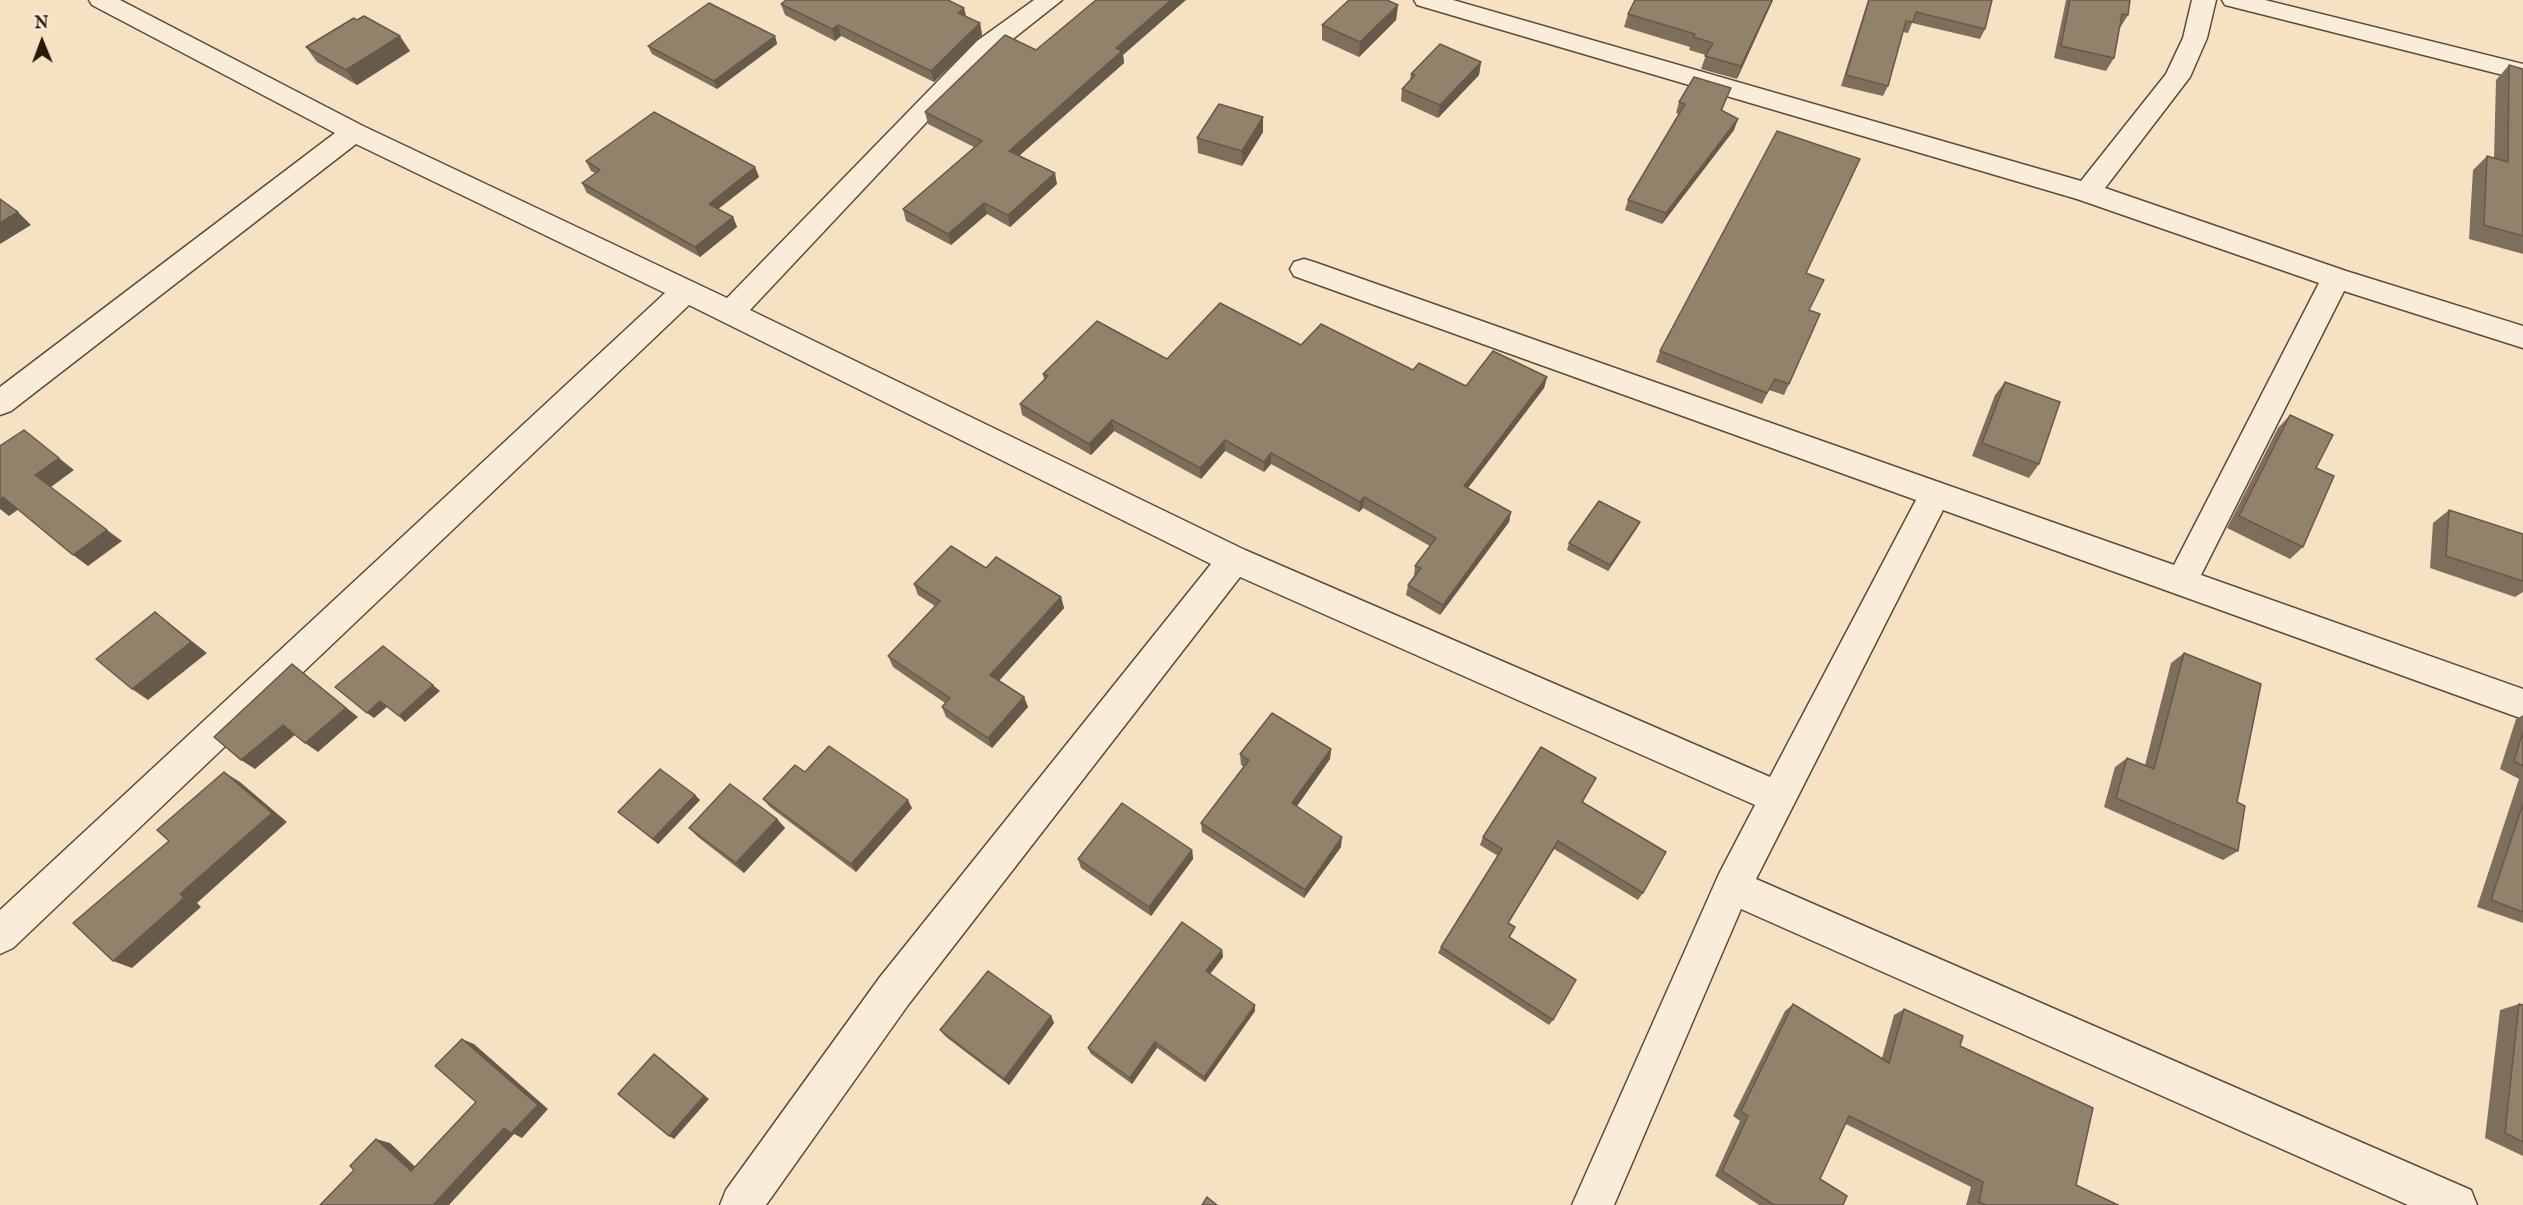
<!DOCTYPE html>
<style>
body{margin:0}
#map{position:relative;width:2523px;height:1205px;overflow:hidden;background:#f6e1c3;font-family:"IM FELL English",serif}
canvas{display:block}
.north{position:absolute;left:12px;top:12px;width:60px;height:60px;-webkit-text-stroke:4px #f9ecd8;paint-order:stroke;rotate:359deg;font-size:16px;font-weight:700;line-height:24px;text-align:center;color:#261a0c}
.north::after{content:'';display:block;margin:auto;width:21px;height:27px;background:#261a0c;clip-path:polygon(50% 0,100% 100%,50% 72%,0 100%)}
</style>
<div id="map">
<canvas width="2523" height="1205"></canvas>
<div class="north">N</div>
</div>
<script>
const ctx = document.querySelector('canvas').getContext('2d');
ctx.lineJoin = 'round';
function poly(rows) {
  const path = new Path2D();
  for (const r of rows) {
    path.moveTo(r[0], r[1]);
    for (let i = 2; i < r.length; i += 2) path.lineTo(r[i], r[i + 1]);
  }
  return path;
}
function stroke(path, color, width, dash) {
  ctx.strokeStyle = color;
  ctx.lineWidth = width;
  ctx.lineCap = dash ? 'butt' : 'round';
  ctx.setLineDash(dash || []);
  ctx.stroke(path);
}
function paint(path, color) {
  ctx.fillStyle = color;
  ctx.fill(path, 'evenodd');
}
const street = poly([
 [89,0,120,0,363,126,727,298,977,41,1034,0,1062,0,995,53,952,95,750,310,1245,550,1770,777,1916,500,1294,276,1290,269,1294,262,1304,259,1314,262,2174,565,2319,283,2077,199,1417,5,1414,0,1453,0,2081,181,2166,74,2183,38,2192,0,2216,0,2207,38,2190,77,2105,188,2346,271,2523,326,2523,348,2344,291,2201,575,2523,689,2523,719,1943,510,1756,879,2471,1190,2477,1205,2408,1205,1741,909,1614,1205,1572,1205,1719,874,1755,805,1240,577,908,1005,766,1205,720,1205,726,1190,880,977,1211,564,689,305,13,948,0,954,0,910,665,293,356,144,11,411,0,415,0,387,335,133,92,5,89,0],
 [2222,0,2265,0,2523,64,2523,80,2225,5,2222,0]
]);
const wall = poly([
 [1773,0,1737,79,1701,69,1706,55,1689,50,1690,47,1624,27,1628,14],
 [1868,0,1992,0,1985,29,1980,39,1912,23,1908,33,1903,32,1888,86,1883,96,1841,86],
 [2066,0,2130,0,2128,15,2120,28,2119,27,2114,58,2106,71,2054,58],
 [781,4,966,17,980,23,982,35,934,82,841,36,835,41,785,15],
 [1398,5,1396,20,1359,57,1322,40,1322,25],
 [775,36,777,44,717,89,652,54,648,46],
 [306,47,410,51,357,85,317,62],
 [1036,50,1123,55,1124,63,1019,156,1057,184,1010,227,987,214,951,245,906,221,903,209,974,147,928,124,925,112],
 [1481,62,1479,75,1438,118,1401,101,1402,89,1410,80,1411,74],
 [2509,65,2523,69,2523,254,2469,239,2473,170,2487,156,2494,158,2496,80],
 [1731,88,1722,111,1734,130,1662,224,1625,210,1628,200,1679,114,1676,113,1679,102],
 [1263,117,1263,132,1242,166,1198,153,1197,138],
 [586,161,755,167,759,177,718,209,733,217,737,227,700,257,587,193,582,183,595,173,591,171],
 [1806,273,1809,310,1789,384,1784,395,1769,390,1762,404,1656,362,1660,351],
 [1301,345,1413,370,1466,386,1547,377,1544,388,1468,488,1511,512,1509,522,1440,615,1406,595,1408,585,1414,576,1415,566,1430,546,1363,508,1359,512,1271,464,1264,472,1225,451,1201,479,1114,431,1091,455,1022,415,1020,404,1044,380,1043,374,1167,359],
 [2005,382,2039,464,2029,478,1972,456,1995,395],
 [2290,415,2316,468,2303,547,2290,559,2227,528,2278,428],
 [2449,510,2523,534,2523,592,2515,597,2430,568,2433,523],
 [1637,528,1608,571,1567,550,1569,543],
 [986,568,1061,597,1064,608,999,681,1024,697,1028,707,992,748,946,717,942,707,945,703,893,667,888,656,935,606,918,595,914,584],
 [2184,653,2237,802,2238,851,2223,860,2104,807,2115,767,2127,758,2145,765,2171,663],
 [2523,715,2523,923,2477,907,2519,779,2500,769,2516,719],
 [1331,749,1330,759,1297,806,1341,847,1304,898,1202,832,1201,823,1244,767,1241,765,1240,754],
 [1596,778,1582,803,1643,893,1638,900,1554,849,1508,923,1509,937,1553,1020,1549,1025,1438,953,1441,947,1498,856,1480,845,1483,837],
 [695,795,700,800,658,844,618,812],
 [763,799,912,808,856,872,770,807],
 [777,819,785,828,744,873,698,837,689,828],
 [1192,850,1193,859,1151,916,1081,868,1078,859],
 [1222,950,1223,957,1210,974,1255,1005,1255,1011,1205,1082,1157,1048,1132,1084,1091,1054,1088,1048],
 [1793,1004,1882,1058,1894,1015,1904,1009,1960,1046,2076,1185,2118,1205,1966,1205,1971,1187,1846,1124,1820,1179,1843,1205,1759,1205,1715,1176,1740,1121,1733,1116,1785,1011],
 [2519,1004,2523,1005,2523,1156,2485,1138,2500,1010],
 [1051,1016,1054,1023,1009,1085,946,1037,940,1030]
]);
const shadedWall = poly([
 [1171,0,1186,0,1123,55,1124,63,1012,162,1009,151,1116,48],
 [1772,0,1773,0,1737,79,1741,66],
 [1398,5,1396,20,1359,57,1360,42],
 [964,8,967,19,958,13],
 [980,23,982,35,934,82,931,71],
 [838,25,841,36,835,41,832,29],
 [400,36,410,51,357,85,346,70],
 [775,36,777,44,717,89,714,81],
 [1481,62,1479,75,1438,118,1440,105],
 [1263,117,1263,132,1242,166,1242,151],
 [1738,119,1734,130,1662,224,1666,213],
 [755,167,759,177,713,213,709,204],
 [1055,173,1057,184,1010,227,1008,215],
 [984,203,987,214,951,245,948,234],
 [18,212,31,225,0,244,0,223],
 [733,217,737,227,700,257,695,247],
 [1547,377,1544,388,1461,497,1464,486],
 [1112,420,1114,431,1091,455,1089,444],
 [1225,440,1225,451,1201,479,1200,468],
 [1271,453,1271,464,1264,472,1264,462],
 [59,458,74,470,51,487,35,475],
 [3,497,19,509,9,516,0,509,0,500],
 [1364,497,1363,508,1359,512,1360,502],
 [1511,512,1509,522,1440,615,1443,605],
 [1640,522,1637,528,1608,571,1610,565],
 [107,530,122,541,88,566,73,555],
 [1061,597,1064,608,994,686,990,675],
 [155,612,207,653,148,700,132,689],
 [292,664,358,717,318,752,305,743],
 [433,685,440,691,405,722,399,716],
 [1024,697,1028,707,992,748,988,738],
 [380,701,387,707,374,718,367,713],
 [283,725,296,734,255,769,241,760],
 [1331,749,1330,759,1292,813,1292,803],
 [224,772,240,782,287,822,197,903,201,907,132,968,113,961,180,894],
 [695,795,700,800,658,844,653,839],
 [908,800,912,808,856,872,851,864],
 [777,819,785,828,744,873,736,863],
 [1342,837,1341,847,1304,898,1305,890],
 [1558,841,1554,849,1504,929,1508,923],
 [1192,850,1193,859,1151,916,1149,907],
 [1222,950,1223,957,1207,978,1206,971],
 [1255,1005,1255,1011,1205,1082,1204,1077],
 [1051,1016,1054,1023,1009,1085,1004,1079],
 [462,1039,474,1044,548,1109,522,1138,514,1134,449,1205,433,1205,504,1128],
 [1155,1042,1157,1048,1132,1084,1130,1078],
 [654,1054,660,1058,709,1099,674,1139,669,1136],
 [376,1139,390,1143,424,1175,411,1171]
]);
const building = poly([
 [786,0,948,0,964,8,958,13,980,23,931,71,838,25,832,29,781,4,786,0],
 [1096,0,1171,0,1116,48,1122,51,1009,151,1055,173,1008,215,984,203,948,234,903,209,982,141,925,112,1005,35,1036,50,1096,0],
 [1349,0,1387,0,1398,5,1360,42,1322,25,1349,0],
 [1635,0,1772,0,1741,66,1705,56,1713,43,1693,37,1695,34,1628,14,1635,0],
 [1869,0,1992,0,1985,29,1916,12,1913,22,1906,21,1888,86,1846,75,1869,0],
 [2070,0,2130,0,2128,15,2122,14,2114,58,2061,46,2070,0],
 [709,3,775,36,714,81,648,46,709,3],
 [364,16,400,36,346,70,306,47,354,18,357,20,364,16],
 [1440,44,1481,62,1440,105,1402,89,1415,75,1411,74,1440,44],
 [2509,65,2523,69,2523,236,2484,225,2487,156,2508,162,2509,65],
 [1694,77,1731,88,1721,110,1738,119,1666,213,1628,200,1685,104,1679,102,1694,77],
 [1219,104,1263,117,1242,151,1197,138,1219,104],
 [654,112,755,167,709,204,733,217,695,247,582,183,600,170,586,161,654,112],
 [1777,131,1860,159,1806,273,1824,280,1809,310,1820,314,1789,384,1775,379,1767,393,1660,351,1777,131],
 [0,199,18,212,0,223,0,199],
 [1220,303,1301,345,1321,324,1413,370,1419,363,1466,386,1493,351,1547,377,1464,486,1511,512,1443,605,1408,585,1421,568,1415,566,1436,538,1364,497,1360,502,1271,453,1264,462,1225,440,1200,468,1112,420,1089,444,1020,404,1048,376,1043,374,1097,321,1167,359,1220,303],
 [2005,382,2060,402,2039,464,1982,443,2005,382],
 [2290,415,2333,435,2316,468,2334,476,2303,547,2239,516,2290,415],
 [24,430,59,458,35,475,107,530,73,555,3,497,0,500,0,446,24,430],
 [1599,501,1640,522,1610,565,1569,543,1599,501],
 [2449,510,2523,534,2523,581,2446,556,2449,510],
 [951,546,986,568,996,557,1061,597,990,675,1024,697,988,738,942,707,950,698,888,656,940,601,914,584,951,546],
 [155,612,191,642,132,689,96,659,155,612],
 [383,646,433,685,399,716,380,701,367,713,335,687,383,646],
 [2184,653,2261,684,2237,802,2245,806,2238,851,2116,798,2127,758,2154,769,2184,653],
 [292,664,346,708,305,743,283,725,241,760,214,737,292,664],
 [1272,713,1331,749,1292,803,1342,837,1305,890,1201,823,1249,760,1240,754,1272,713],
 [2523,732,2523,766,2514,761,2523,732],
 [829,746,908,800,851,864,763,799,795,765,805,772,829,746],
 [1541,747,1596,778,1582,802,1666,852,1643,893,1558,841,1508,923,1515,927,1509,937,1576,980,1553,1020,1441,947,1502,849,1483,837,1541,747],
 [660,769,695,795,653,839,618,812,660,769],
 [224,772,272,813,180,894,184,898,113,961,73,923,169,841,157,830,224,772],
 [730,784,777,819,736,863,689,828,730,784],
 [1122,803,1192,850,1149,907,1078,859,1122,803],
 [2523,804,2523,912,2491,900,2523,804],
 [1182,922,1222,950,1206,971,1255,1005,1204,1077,1155,1042,1130,1078,1088,1048,1182,922],
 [988,971,1051,1016,1004,1079,940,1030,988,971],
 [1793,1004,1889,1063,1904,1009,1963,1036,1960,1046,2093,1108,2076,1185,2118,1205,1986,1205,1979,1202,1983,1182,1849,1116,1820,1179,1847,1196,1843,1205,1774,1205,1722,1171,1748,1116,1741,1111,1793,1004],
 [2519,1004,2523,1005,2523,1142,2505,1133,2519,1004],
 [462,1039,538,1105,511,1133,504,1128,433,1205,320,1205,354,1170,350,1166,376,1139,411,1171,476,1102,435,1066,462,1039],
 [654,1054,704,1096,669,1136,618,1094,654,1054],
 [1207,1197,1217,1205,1202,1205,1207,1197]
]);
stroke(street, '#5a4c3a', 3);
paint(street, '#f9ecd8');
paint(wall, '#7e6f5c');
paint(shadedWall, '#665a4b');
paint(building, '#92816b');
stroke(building, '#665a4b', 1.5);
</script>
